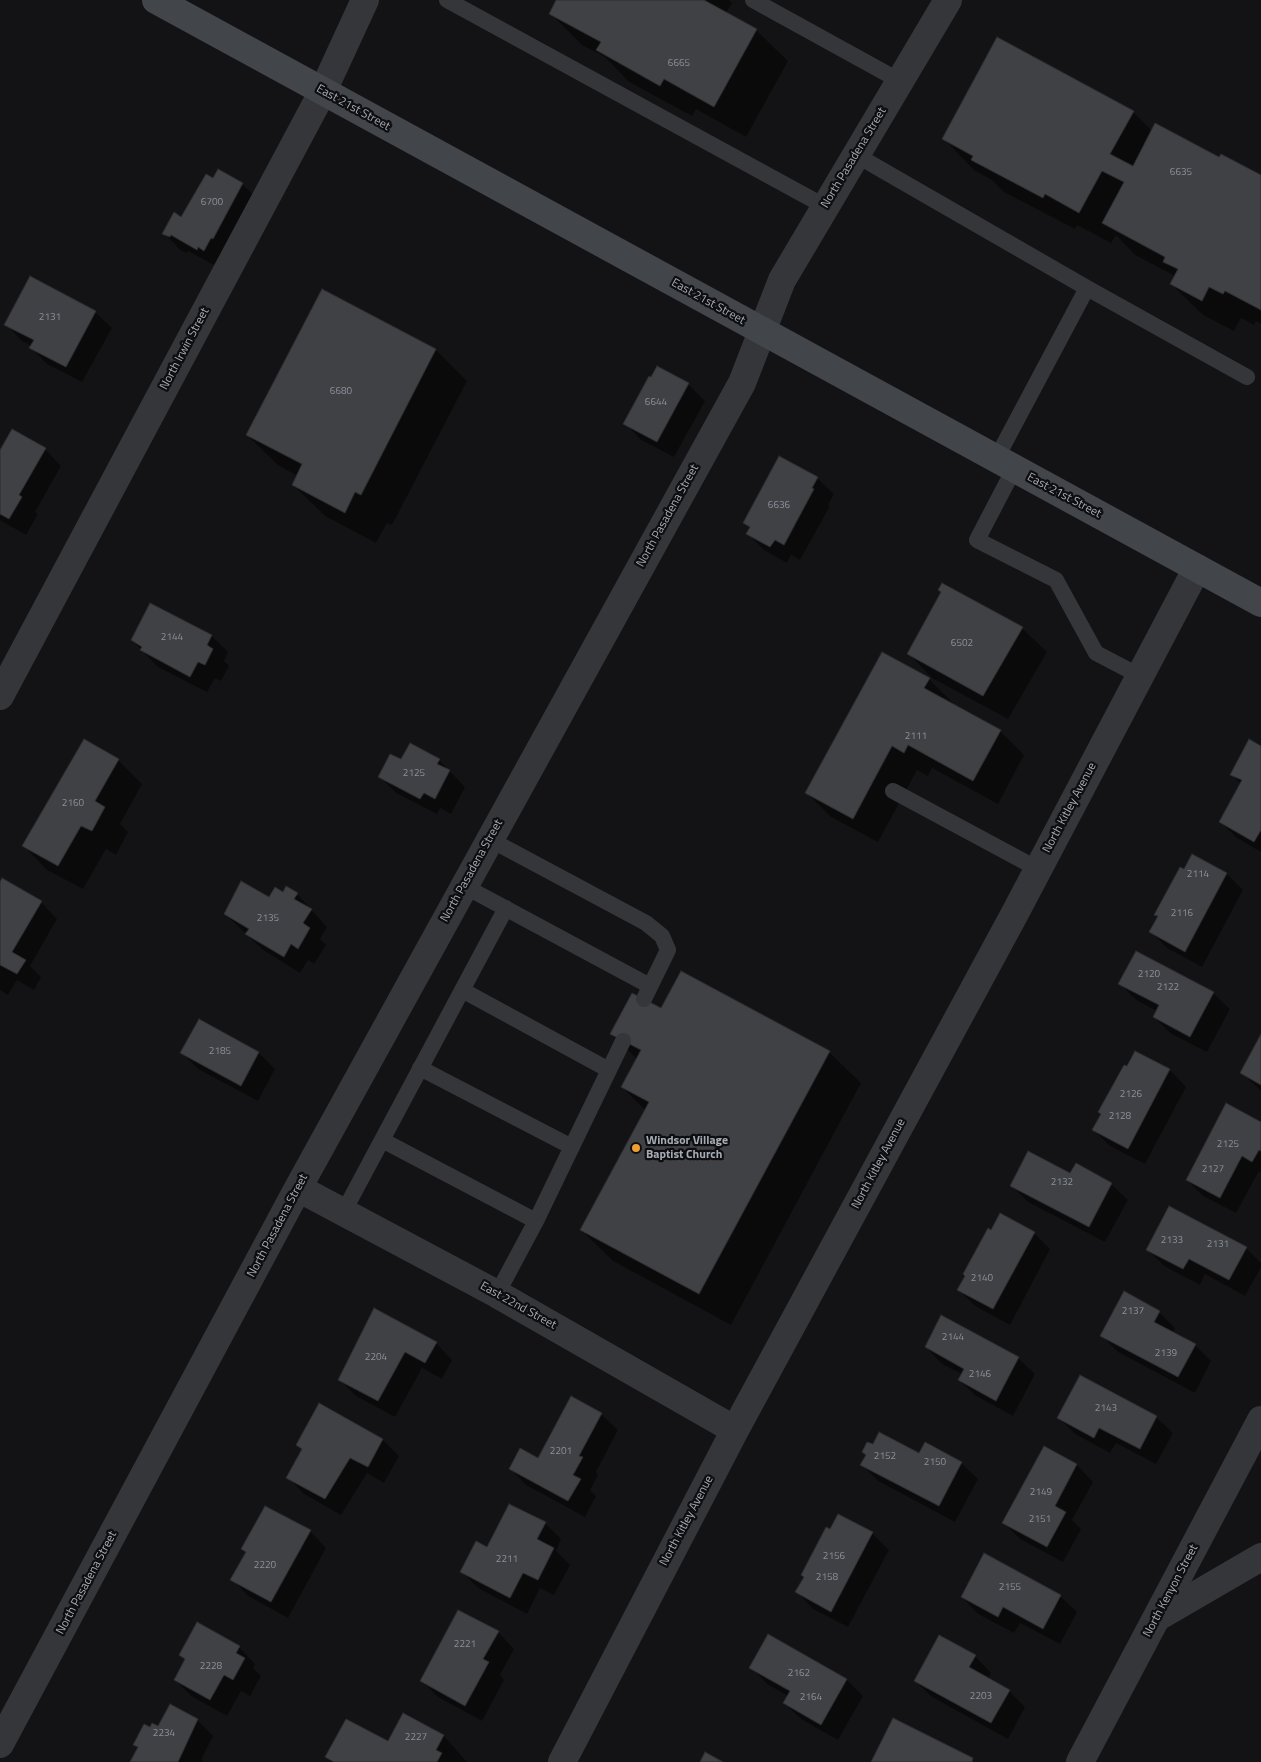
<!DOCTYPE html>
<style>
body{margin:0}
canvas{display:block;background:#131315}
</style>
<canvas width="1261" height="1762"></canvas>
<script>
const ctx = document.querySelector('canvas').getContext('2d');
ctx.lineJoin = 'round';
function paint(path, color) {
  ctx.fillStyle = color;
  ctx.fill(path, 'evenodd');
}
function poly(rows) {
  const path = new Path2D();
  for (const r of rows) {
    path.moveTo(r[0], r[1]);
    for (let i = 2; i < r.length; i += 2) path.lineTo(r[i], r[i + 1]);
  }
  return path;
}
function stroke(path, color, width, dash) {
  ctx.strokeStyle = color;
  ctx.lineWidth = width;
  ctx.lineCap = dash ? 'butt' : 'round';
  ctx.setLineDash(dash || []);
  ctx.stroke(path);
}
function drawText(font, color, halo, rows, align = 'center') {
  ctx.font = font + ' "Titillium Web",sans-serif';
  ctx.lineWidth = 4.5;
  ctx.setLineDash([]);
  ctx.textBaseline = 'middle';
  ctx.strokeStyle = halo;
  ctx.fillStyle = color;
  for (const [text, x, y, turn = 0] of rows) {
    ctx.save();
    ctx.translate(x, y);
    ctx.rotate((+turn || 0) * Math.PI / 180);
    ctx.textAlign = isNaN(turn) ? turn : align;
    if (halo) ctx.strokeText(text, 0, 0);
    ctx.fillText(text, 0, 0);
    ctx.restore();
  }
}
const shadow = poly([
 [558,0,729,0,732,3,726,13,756,30,788,61,746,137,696,109,692,116,629,82,605,57,582,45,550,13],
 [1133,112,1152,131,1261,176,1261,324,1256,321,1254,325,1241,318,1234,331,1203,315,1171,284,1175,276,1135,255,1116,235,1111,243,1077,225,1075,229,1004,192,992,180,975,171,944,139],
 [214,179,242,184,259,200,221,266,215,263,214,265,188,251,187,253,180,250,164,233,182,219],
 [95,312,112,328,82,382,47,364,31,348,32,346,22,341,6,324],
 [436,350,467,381,392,525,387,523,376,543,325,516,293,485,298,476,279,466,247,435],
 [658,368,688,384,705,401,674,457,641,440,625,423],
 [45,449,61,466,35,512,38,514,26,535,0,520,0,452],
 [817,478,834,494,828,505,830,506,800,560,791,555,787,563,764,550,748,534,751,529,745,522],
 [943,585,1022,628,1047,652,1008,719,932,678,908,653,942,592],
 [151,605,212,636,228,652,224,661,229,666,221,681,215,678,207,692,158,667,132,640],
 [929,679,953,703,952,705,1000,731,1024,755,998,804,932,768,928,776,917,770,878,842,831,817,807,793],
 [1261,747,1261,852,1237,838,1220,822,1241,784,1232,775],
 [118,760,142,784,120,824,128,832,116,855,106,849,83,889,47,870,23,845],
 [439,760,465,787,451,814,440,808,437,814,396,793,380,777,402,761],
 [1184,871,1227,874,1243,890,1202,967,1167,948,1151,932,1159,917,1156,914],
 [0,884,41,902,57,919,30,966,41,977,34,990,17,980,8,995,0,990],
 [283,894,297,894,327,927,320,939,326,945,314,964,308,960,300,973,263,950,225,914],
 [1120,984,1213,993,1230,1009,1207,1052,1170,1033,1154,1017,1157,1011,1136,1000],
 [662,1010,829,1052,861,1083,731,1325,613,1261,581,1230,646,1111,622,1087,637,1059,611,1034],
 [199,1020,259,1053,275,1069,258,1101,198,1069,182,1053],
 [1261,1037,1261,1091,1242,1073],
 [1136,1052,1170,1070,1186,1087,1145,1164,1110,1146,1094,1130],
 [1261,1123,1261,1173,1259,1171,1236,1213,1203,1196,1187,1180],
 [1111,1184,1128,1200,1105,1242,1028,1202,1011,1185],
 [1034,1233,1050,1249,1010,1325,975,1306,959,1290],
 [1246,1248,1261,1263,1261,1267,1245,1296,1205,1274,1200,1285,1164,1266,1148,1250],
 [374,1310,436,1343,452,1360,442,1379,422,1368,395,1417,356,1396,339,1379],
 [1159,1312,1175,1328,1173,1333,1195,1345,1211,1361,1195,1393,1118,1352,1102,1336],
 [926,1347,1018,1358,1035,1374,1013,1416,976,1396,959,1380,962,1374,942,1364],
 [320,1405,383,1440,399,1456,384,1483,367,1473,341,1515,304,1494,288,1477,303,1450,297,1445],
 [601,1414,618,1430,596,1472,598,1475,590,1490,596,1496,585,1517,526,1485,510,1468,538,1459],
 [1156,1417,1173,1433,1156,1464,1116,1443,1110,1453,1075,1434,1059,1418],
 [1044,1447,1077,1465,1093,1482,1072,1520,1081,1529,1063,1562,1020,1539,1004,1523],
 [919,1455,961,1463,978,1479,955,1522,878,1481,862,1465],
 [838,1516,872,1533,889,1550,848,1627,813,1609,797,1592],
 [545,1523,561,1539,556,1551,570,1565,554,1595,540,1588,527,1614,478,1588,462,1572,488,1548],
 [310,1531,326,1548,288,1618,248,1596,232,1579,246,1553,243,1549],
 [1060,1596,1077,1612,1060,1644,1020,1623,1014,1633,978,1614,962,1597],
 [498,1632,514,1649,500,1675,504,1680,482,1721,438,1697,422,1681],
 [239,1647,255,1664,253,1668,261,1676,250,1696,241,1691,227,1716,191,1696,175,1680,186,1660,180,1655],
 [975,1656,991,1673,988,1679,1009,1691,1025,1707,1008,1739,932,1697,915,1681],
 [751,1667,847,1680,863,1696,838,1740,801,1719,784,1703,788,1696,767,1684],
 [404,1715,444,1736,467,1762,332,1762,327,1757,389,1743],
 [197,1720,213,1736,202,1758,203,1762,131,1762,138,1748,134,1744,150,1729]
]);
const building = poly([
 [556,0,704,0,757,29,714,107,664,79,660,86,596,50,601,42,549,14,556,0],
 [997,37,1134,111,1110,154,1133,166,1155,123,1219,157,1221,154,1261,175,1261,310,1225,291,1223,294,1209,287,1202,301,1170,284,1178,269,1163,262,1165,257,1102,223,1124,182,1102,171,1079,213,1045,194,1043,198,971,160,973,156,942,139,997,37],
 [218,169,243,183,213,239,211,238,204,251,198,247,197,250,171,235,170,237,162,234,174,212,181,217,206,174,213,178,218,169],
 [30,276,96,311,66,367,29,348,34,340,4,325,30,276],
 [322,289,436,349,361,495,355,492,345,513,292,485,302,464,246,435,322,289],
 [657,366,689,383,657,442,623,424,649,376,651,377,657,366],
 [12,429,46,448,19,495,22,497,9,519,0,514,0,450,12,429],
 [779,456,818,477,812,488,814,489,784,545,775,540,770,547,746,534,750,527,743,523,779,456],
 [942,583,1023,627,983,696,907,654,941,592,938,590,942,583],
 [150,603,212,635,207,645,213,649,205,665,198,662,190,677,140,650,142,647,131,640,150,603],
 [882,652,930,678,924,688,1001,730,973,781,908,745,904,753,892,746,853,819,805,793,882,652],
 [84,739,119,759,95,801,105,807,92,831,81,826,58,866,22,846,84,739],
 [1249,739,1261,746,1261,830,1254,842,1219,822,1242,780,1230,775,1249,739],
 [410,743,440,759,437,764,450,770,435,799,424,793,420,799,378,777,390,754,401,759,410,743],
 [1192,854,1227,873,1185,952,1149,932,1158,916,1154,915,1180,867,1184,869,1192,854],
 [2,878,42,901,12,952,26,960,17,974,0,965,0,882,2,878],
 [241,881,269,897,275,887,283,892,286,886,298,893,294,899,312,909,303,923,310,928,298,949,291,944,284,957,245,934,249,929,224,914,241,881],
 [1136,951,1214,992,1190,1037,1153,1017,1159,1005,1118,984,1136,951],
 [681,971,830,1051,699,1294,580,1230,649,1102,621,1087,641,1050,610,1034,632,993,661,1008,681,971],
 [199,1019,259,1052,241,1086,180,1053,199,1019],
 [1261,1034,1261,1085,1240,1073,1261,1034],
 [1135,1051,1170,1069,1128,1149,1092,1130,1101,1114,1098,1112,1124,1065,1127,1066,1135,1051],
 [1226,1103,1261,1122,1261,1151,1259,1150,1252,1162,1242,1156,1220,1198,1186,1180,1226,1103],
 [1028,1151,1070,1173,1076,1163,1112,1183,1089,1227,1010,1186,1028,1151],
 [1169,1206,1247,1247,1229,1280,1189,1259,1183,1269,1146,1250,1169,1206],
 [1000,1213,1035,1232,993,1309,957,1290,965,1276,963,1274,988,1228,991,1230,1000,1213],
 [1124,1291,1160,1311,1154,1322,1196,1344,1178,1377,1100,1336,1124,1291],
 [374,1308,437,1342,425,1363,405,1352,378,1401,338,1380,374,1308],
 [941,1315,1019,1357,996,1401,958,1380,964,1369,925,1347,941,1315],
 [1080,1375,1157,1416,1140,1449,1099,1428,1094,1438,1057,1418,1080,1375],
 [571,1396,602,1413,579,1456,583,1457,573,1475,581,1479,568,1501,509,1469,520,1448,538,1458,571,1396],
 [319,1403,383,1439,368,1467,350,1458,325,1499,286,1478,302,1449,296,1445,319,1403],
 [879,1432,919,1453,925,1442,962,1462,939,1506,860,1465,866,1455,862,1452,867,1442,873,1444,879,1432],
 [1044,1446,1077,1464,1055,1506,1066,1512,1047,1547,1002,1523,1044,1446],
 [509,1504,546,1522,537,1539,554,1548,538,1580,523,1573,510,1598,460,1572,476,1541,487,1547,509,1504],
 [265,1506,311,1530,271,1602,230,1580,246,1552,241,1549,265,1506],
 [838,1514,873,1532,831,1612,795,1592,804,1577,801,1575,826,1527,830,1529,838,1514],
 [984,1553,1061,1595,1043,1629,1003,1607,998,1617,961,1597,984,1553],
 [458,1610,499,1631,483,1659,489,1662,465,1706,420,1681,458,1610],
 [197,1622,240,1646,236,1653,245,1658,233,1680,224,1675,210,1700,174,1680,185,1659,179,1655,197,1622],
 [768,1634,847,1679,821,1725,783,1703,790,1691,749,1668,768,1634],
 [939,1635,976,1655,969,1667,1010,1690,991,1723,914,1681,939,1635],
 [170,1704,198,1719,178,1762,130,1762,138,1747,133,1745,144,1724,150,1727,152,1723,158,1726,170,1704],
 [403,1713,444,1735,436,1750,442,1753,437,1762,334,1762,325,1757,346,1719,388,1741,403,1713],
 [893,1718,973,1758,972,1762,871,1762,893,1718],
 [705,1752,723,1762,700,1762,705,1752]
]);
const service = poly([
 [447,0,826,207],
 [753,0,900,81],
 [856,155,1087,288,996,459],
 [1087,288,1247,377],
 [1014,469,977,540,1056,580,1096,653,1140,676],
 [893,791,1038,869],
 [489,839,646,923,662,936,668,950,644,999],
 [464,886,650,986],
 [462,990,609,1070],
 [420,1068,572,1147],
 [382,1140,536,1221],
 [343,1213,506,908],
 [497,1294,536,1221,623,1041]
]);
const minor = poly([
 [0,696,323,91,365,0],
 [298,1188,497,1294,735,1430],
 [1158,1617,1261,1557],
 [0,1744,298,1188,742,383,782,280,948,0],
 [562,1762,735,1430,1014,915,1197,568]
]);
const tertiary = poly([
 [1080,1762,1261,1420]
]);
const secondary = poly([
 [156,0,1261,603]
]);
const markers = [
 [636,1148,5,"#f09e30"]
];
const numberNames = [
 ["6665",679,64],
 ["6635",1181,173],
 ["6700",212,203],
 ["2131",50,318],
 ["6680",341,392],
 ["6644",656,403],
 ["6636",779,506],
 ["2144",172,638],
 ["6502",962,644],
 ["2111",916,737],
 ["2125",414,774],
 ["2160",73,804],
 ["2114",1198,875],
 ["2116",1182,914],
 ["2135",268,919],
 ["2120",1149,975],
 ["2122",1168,988],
 ["2185",220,1052],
 ["2126",1131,1095],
 ["2128",1120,1117],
 ["2125",1228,1145],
 ["2127",1213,1170],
 ["2132",1062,1183],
 ["2133",1172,1241],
 ["2131",1218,1245],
 ["2140",982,1279],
 ["2137",1133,1312],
 ["2144",953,1338],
 ["2139",1166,1354],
 ["2204",376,1358],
 ["2146",980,1375],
 ["2143",1106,1409],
 ["2201",561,1452],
 ["2152",885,1457],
 ["2150",935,1463],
 ["2149",1041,1493],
 ["2151",1040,1520],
 ["2156",834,1557],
 ["2211",507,1560],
 ["2220",265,1566],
 ["2158",827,1578],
 ["2155",1010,1588],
 ["2221",465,1645],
 ["2228",211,1667],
 ["2162",799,1674],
 ["2203",981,1697],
 ["2164",811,1698],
 ["2234",164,1734],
 ["2227",416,1738]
];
const streetNames = [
 ["East 21st Street",353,108,29],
 ["North Pasadena Street",854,158,-59],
 ["East 21st Street",708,302,29],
 ["North Irwin Street",185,349,-62],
 ["East 21st Street",1064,496,28],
 ["North Pasadena Street",668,516,-61],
 ["North Kitley Avenue",1070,808,-62],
 ["North Pasadena Street",472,871,-61],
 ["North Kitley Avenue",879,1164,-62],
 ["North Pasadena Street",278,1226,-62],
 ["East 22nd Street",518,1306,29],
 ["North Kitley Avenue",687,1521,-62],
 ["North Pasadena Street",87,1583,-62],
 ["North Kenyon Street",1171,1591,-62]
];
const poiNames = [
 ["Windsor Village",646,1141],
 ["Baptist Church",646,1155]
];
paint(shadow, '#0007');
paint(building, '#3f4145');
stroke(building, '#2d2d31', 1);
stroke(service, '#34363a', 16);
stroke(minor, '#34363a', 28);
stroke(tertiary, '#34363a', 28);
stroke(secondary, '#42454a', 28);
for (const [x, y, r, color] of markers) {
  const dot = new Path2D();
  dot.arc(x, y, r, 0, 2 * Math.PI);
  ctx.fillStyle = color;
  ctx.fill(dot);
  stroke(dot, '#0e0e10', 2);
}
drawText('10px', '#8c9099', null, numberNames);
drawText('12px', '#a5abb5', '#0e0e10', streetNames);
drawText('bold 12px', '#a5abb5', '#0e0e10', poiNames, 'left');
</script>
